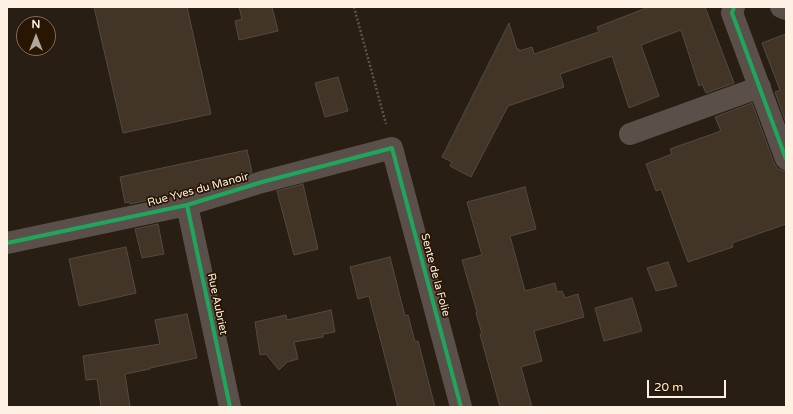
<!DOCTYPE html>
<style>
body{margin:0}
#map{position:relative;width:793px;height:414px;overflow:hidden;background:#291e13;font-family:"Varela Round",sans-serif}
canvas{display:block}
.frame{position:absolute;inset:0;border:8px solid #fef0e3;pointer-events:none}
.north{position:absolute;left:16px;top:16px;width:40px;height:40px;box-sizing:border-box;background:#281502;border:1px solid #7e6d5c;border-radius:50%;rotate:0deg;font-size:11px;font-weight:700;line-height:16px;text-align:center;color:#fef0e3}
.north::after{content:'';display:block;margin:auto;width:14px;height:18px;background:#b3a69a;clip-path:polygon(50% 0,100% 100%,50% 72%,0 100%)}
.scale{position:absolute;left:647px;top:380px;width:79px;height:18px;box-sizing:border-box;border:2px solid #fef0e3;border-top:0;padding-left:5px;font-size:12px;line-height:14px;white-space:nowrap;color:#fef0e3;-webkit-text-stroke:3px #281502;paint-order:stroke}
</style>
<div id="map">
<canvas width="793" height="414"></canvas>
<div class="frame"></div>
<div class="north">N</div>
<div class="scale">20 m</div>
</div>
<script>
const ctx = document.querySelector('canvas').getContext('2d');
ctx.lineJoin = 'round';
function paint(path, color) {
  ctx.fillStyle = color;
  ctx.fill(path, 'evenodd');
}
function poly(rows) {
  const path = new Path2D();
  for (const r of rows) {
    path.moveTo(r[0], r[1]);
    for (let i = 2; i < r.length; i += 2) path.lineTo(r[i], r[i + 1]);
  }
  return path;
}
function stroke(path, color, width, dash) {
  ctx.strokeStyle = color;
  ctx.lineWidth = width;
  ctx.lineCap = dash ? 'butt' : 'round';
  ctx.setLineDash(dash || []);
  ctx.stroke(path);
}
function drawText(font, color, halo, rows, align = 'center') {
  ctx.font = font + ' "Varela Round",sans-serif';
  ctx.lineWidth = 3.5;
  ctx.setLineDash([]);
  ctx.textBaseline = 'middle';
  ctx.strokeStyle = halo;
  ctx.fillStyle = color;
  for (const [text, x, y, turn = 0] of rows) {
    ctx.save();
    ctx.translate(x, y);
    ctx.rotate((+turn || 0) * Math.PI / 180);
    ctx.textAlign = isNaN(turn) ? turn : align;
    if (halo) ctx.strokeText(text, 0, 0);
    ctx.fillText(text, 0, 0);
    ctx.restore();
  }
}
const building = poly([
 [94,7,187,7,211,114,123,133,94,7],
 [239,7,272,7,278,31,239,40,235,21,242,19,239,7],
 [649,7,705,7,734,83,706,93,702,84,699,86,681,30,641,45,659,96,629,108,612,56,560,74,564,87,508,106,471,177,450,166,452,162,442,157,509,23,517,49,519,49,519,51,532,47,534,54,599,32,597,27,649,7],
 [786,34,786,123,775,92,780,90,762,43,786,34],
 [338,77,348,111,325,117,315,83,338,77],
 [752,103,774,163,778,169,784,171,786,171,786,224,732,243,733,247,688,262,661,189,656,191,646,164,672,154,670,149,721,131,715,117,752,103],
 [247,150,252,172,211,185,152,198,153,199,130,204,129,202,125,203,120,177,247,150],
 [303,184,318,249,294,255,277,191,303,184],
 [525,187,536,229,510,236,525,291,555,283,557,292,562,291,565,298,578,294,584,317,534,331,542,361,521,367,532,407,500,407,480,334,482,334,476,313,477,312,462,260,482,255,467,202,525,187],
 [158,224,164,254,142,258,135,229,158,224],
 [126,247,136,293,79,306,69,259,126,247],
 [390,257,405,316,408,315,415,342,418,341,435,407,398,407,369,296,358,299,350,267,390,257],
 [668,262,677,286,656,291,647,268,668,262],
 [632,298,642,331,604,341,595,308,632,298],
 [331,310,335,332,323,334,323,337,294,342,298,359,287,362,279,370,266,354,260,355,255,322,286,315,287,320,331,310],
 [187,314,197,358,150,368,150,369,125,374,130,407,101,407,97,379,86,380,83,356,160,344,155,320,187,314]
]);
const path = poly([
 [354,7,386,124]
]);
const street = poly([
 [734,7,732,13,786,159],
 [781,7,786,9],
 [630,134,760,87],
 [187,205,230,407],
 [7,243,187,205,262,182,392,148,461,407]
]);
const cycleway = poly([
 [734,7,732,13,786,159],
 [187,205,230,407],
 [7,243,187,205,262,182,392,148,461,407]
]);
const streetNames = [
 ["Rue Yves du Manoir",198,190,-15],
 ["Sente de la Folie",435,275,75],
 ["Rue Aubriet",217,304,78]
];
paint(building, '#423527');
stroke(building, '#544a41', 1);
stroke(path, '#5b534b', 2.5, [2, 2]);
stroke(street, '#5a5049', 22);
stroke(cycleway, '#20a55d', 4);
drawText('11px', '#fef0e3', '#281502', streetNames);
</script>
